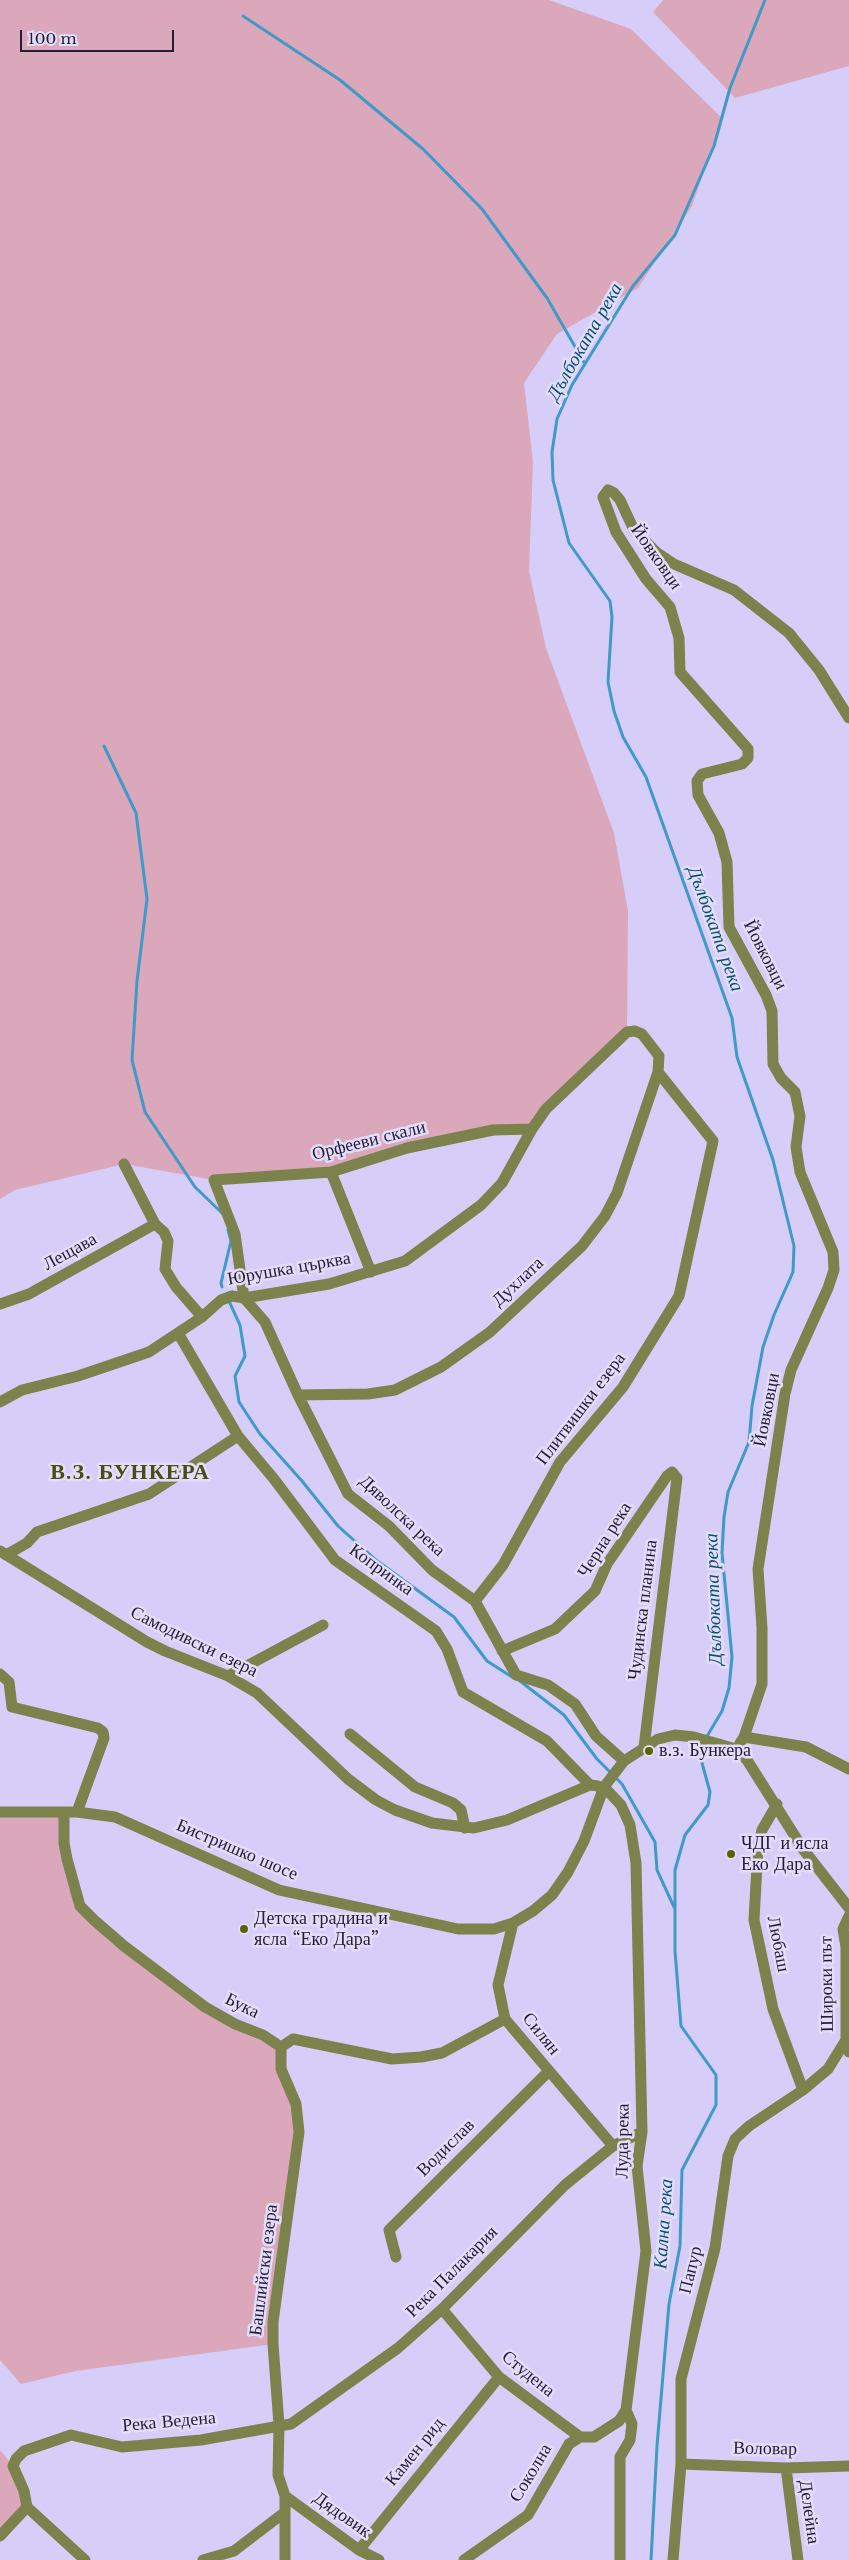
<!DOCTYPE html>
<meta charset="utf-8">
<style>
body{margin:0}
#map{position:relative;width:849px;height:2560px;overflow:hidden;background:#d6cef8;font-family:"Libre Baskerville",serif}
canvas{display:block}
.scale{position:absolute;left:20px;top:30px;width:154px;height:22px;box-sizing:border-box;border:2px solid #241d37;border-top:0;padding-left:6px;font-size:15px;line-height:18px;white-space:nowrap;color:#241d37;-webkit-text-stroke:4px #e3ddfa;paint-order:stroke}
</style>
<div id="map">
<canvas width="849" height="2560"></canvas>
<div class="scale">100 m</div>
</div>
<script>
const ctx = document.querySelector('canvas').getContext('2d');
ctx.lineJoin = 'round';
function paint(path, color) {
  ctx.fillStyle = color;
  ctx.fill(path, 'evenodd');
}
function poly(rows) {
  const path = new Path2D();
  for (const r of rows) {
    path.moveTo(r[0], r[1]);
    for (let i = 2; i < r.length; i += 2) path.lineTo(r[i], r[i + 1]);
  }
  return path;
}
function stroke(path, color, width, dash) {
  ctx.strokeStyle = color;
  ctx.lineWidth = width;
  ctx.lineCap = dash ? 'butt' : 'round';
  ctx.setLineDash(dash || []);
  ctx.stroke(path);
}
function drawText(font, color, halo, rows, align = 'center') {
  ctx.font = font + ' "Libre Baskerville",serif';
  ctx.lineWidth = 5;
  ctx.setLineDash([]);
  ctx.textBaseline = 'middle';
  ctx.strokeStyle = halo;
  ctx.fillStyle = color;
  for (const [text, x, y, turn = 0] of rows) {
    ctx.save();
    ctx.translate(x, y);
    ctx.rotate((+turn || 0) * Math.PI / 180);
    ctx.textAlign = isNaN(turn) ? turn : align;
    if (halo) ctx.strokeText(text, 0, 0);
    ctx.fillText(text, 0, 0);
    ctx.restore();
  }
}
const green = poly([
 [0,0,549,0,631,29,722,118,692,206,638,288,557,334,524,383,533,462,529,571,546,648,614,833,628,911,627,1032,532,1129,493,1130,331,1172,214,1180,124,1164,15,1190,0,1199],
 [663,0,849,0,849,66,735,98,653,12],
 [0,1812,64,1813,80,1906,164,1976,281,2047,296,2104,273,2344,76,2371,21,2384,0,2360],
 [0,2450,13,2466,27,2507,0,2536]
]);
const stream = poly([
 [243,16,340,80,423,149,482,209,547,298,585,364],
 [104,746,136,813,147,899,137,981,132,1060,145,1112,195,1187,222,1213],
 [222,1287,221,1283,231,1241,228,1230],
 [229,1301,240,1325,245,1356,235,1376,239,1402,260,1434,302,1481,338,1526,376,1560,454,1617,487,1661,512,1677],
 [520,1681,564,1715,597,1759,622,1784,655,1842,657,1870,674,1907],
 [706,1738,722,1711,729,1688,732,1657,722,1553,724,1517,728,1492,749,1442,752,1406,763,1347,774,1315,793,1272,794,1246,773,1160,737,1057,732,1018,646,777,623,737,614,711,608,682,612,617,610,601,569,543,553,480,552,452,557,419,572,385,633,286,675,235,714,146,730,88,765,0],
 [651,2560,657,2446,669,2304,680,2246,682,2170,716,2105,716,2075,681,2026,675,1951,675,1870,685,1835,708,1805,710,1792,702,1763,700,1745,702,1743]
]);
const minor = poly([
 [532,1129,493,1130,407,1148,331,1172,214,1180,235,1234,244,1298,265,1322,298,1395,348,1494,389,1526,432,1570,475,1601,516,1675,548,1685,575,1704,596,1736,624,1761],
 [124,1164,155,1224,164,1232,168,1241,165,1269,176,1287,202,1317],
 [331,1172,371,1272],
 [0,1304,29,1294,155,1224],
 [178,1333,238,1436,274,1479,335,1560,436,1631,447,1649,463,1692,547,1741,590,1785,598,1786],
 [0,1402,22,1390,78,1376,149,1352,202,1317,221,1300,232,1296,244,1298,329,1284,405,1261,481,1205,502,1183,532,1129,546,1109,627,1032,635,1031,642,1034,659,1056,658,1072,617,1193,605,1216,582,1246,490,1332,441,1367,395,1390,368,1394,298,1395],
 [0,1551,147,1642,165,1651,228,1676,257,1693,348,1779,376,1800,395,1810,432,1823,474,1828,507,1820,590,1785],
 [6,1555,27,1543,37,1532,149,1494,238,1436],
 [475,1601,503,1565,560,1462,623,1387,679,1296,713,1141,658,1072],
 [502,1651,555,1629,595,1591,607,1564,667,1476,672,1472,677,1478,644,1747],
 [0,1674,9,1682,12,1707,98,1728,103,1732,104,1738,77,1812],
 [228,1676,323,1625],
 [350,1734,415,1787,453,1803,461,1810,465,1828],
 [744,1737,762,1684,762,1628,758,1569,785,1394,791,1370,828,1288,834,1270,833,1252,800,1172,796,1147,800,1116,795,1092,781,1078,773,1064,772,1011,766,995,729,927,727,862,719,833,698,795,697,781,702,774,742,764,748,758,748,749,680,672,679,638,670,607,646,579,616,532,603,497,608,490,614,493,620,500,634,530,656,552,674,564,734,590,789,633,819,670,849,718],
 [740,1743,744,1737,806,1747,849,1769],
 [604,1787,621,1805,630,1825,636,1863,642,2132,637,2166,646,2251,626,2410,632,2424,630,2440,620,2457,620,2560],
 [777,1804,762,1830,758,1847,754,1920,773,2009,803,2090],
 [0,1812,77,1812,115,1817,279,1890,458,1929,494,1929,513,1923,533,1911,552,1895,568,1872,584,1841,604,1787,624,1761,658,1739,675,1735,694,1737,736,1749,747,1760,803,1849,849,1908],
 [64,1813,64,1843,67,1859,80,1906,94,1920,124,1946,205,2007,235,2024,263,2035,281,2047],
 [849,1916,843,1929,846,1947,846,2040,849,2052],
 [513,1923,498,1985,505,2019,613,2146],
 [281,2047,281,2069,296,2104,299,2132,273,2322,273,2344,279,2425,278,2475,285,2496,285,2560],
 [281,2047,293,2039,392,2059,421,2057,442,2053,505,2019],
 [396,2257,389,2230,549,2071],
 [442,2309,499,2377,580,2437],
 [681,2464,786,2468,849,2466],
 [786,2468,798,2560],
 [285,2496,359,2550,379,2560],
 [0,2536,27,2507],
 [359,2550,499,2377],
 [85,2560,27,2507,24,2491,13,2466,16,2459,24,2451,71,2435,122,2447,201,2440,291,2424,398,2348,442,2309,565,2185,613,2146,642,2132],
 [203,2560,234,2551,285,2512],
 [464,2560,528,2515,569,2444,580,2437,594,2437,619,2421,626,2410],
 [673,2560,681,2464,681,2379,715,2248,728,2156,735,2139,749,2126,803,2090,828,2069,846,2040]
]);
const markers = [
 [649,1751,5,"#5b6300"],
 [731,1854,5,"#5b6300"],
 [244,1929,5,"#5b6300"]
];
const streetNames = [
 ["Йовковци",656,557,55],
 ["Йовковци",765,955,63],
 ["Орфееви скали",369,1141,-14],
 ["Лещава",70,1252,-29],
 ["Юрушка църква",289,1269,-10],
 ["Духлата",518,1282,-43],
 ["Плитвишки езера",581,1409,-53],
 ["Йовковци",767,1410,-79],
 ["Дяволска река",402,1516,43],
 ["Черна река",605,1540,-58],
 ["Копринка",381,1570,36],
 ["Чудинска планина",643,1610,-83],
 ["Самодивски езера",194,1642,26],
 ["Бистришко шосе",237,1850,23],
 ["Любаш",778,1944,79],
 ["Широки път",827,1984,-91],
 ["Бука",242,2006,26],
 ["Силян",541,2034,51],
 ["Луда река",623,2141,-89],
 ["Водислав",446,2148,-45],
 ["Башлийски езера",264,2270,-83],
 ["Папур",691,2270,-76],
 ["Река Палакария",452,2272,-45],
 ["Студена",528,2374,39],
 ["Река Ведена",169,2422,-5],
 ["Воловар",765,2449,1],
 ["Камен рид",415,2452,-51],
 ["Соколна",531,2473,-59],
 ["Делейна",809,2512,82],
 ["Дядовик",342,2515,35]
];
const poiNames = [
 ["в.з. Бункера",659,1751],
 ["ЧДГ и ясла",741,1844],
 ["Еко Дара",741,1865],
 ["Детска градина и",254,1919],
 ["ясла “Еко Дара”",254,1940]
];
const waterNames = [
 ["Дълбоката река",585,342,-60],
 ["Дълбоката река",715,929,70],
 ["Дълбоката река",714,1599,-92],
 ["Кална река",664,2224,-86]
];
const districtNames = [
 ["В.З. БУНКЕРА",130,1473]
];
paint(green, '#dba8bb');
stroke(stream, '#4099c7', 3);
stroke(minor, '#7b824c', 11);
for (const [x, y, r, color] of markers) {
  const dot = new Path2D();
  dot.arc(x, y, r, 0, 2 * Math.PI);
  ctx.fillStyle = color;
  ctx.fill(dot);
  stroke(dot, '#e3ddfa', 2);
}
drawText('18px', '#241d37', '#e3ddfa', streetNames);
drawText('18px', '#241d37', '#e3ddfa', poiNames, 'left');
drawText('italic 19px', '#095171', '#e3ddfa', waterNames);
ctx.letterSpacing = '1px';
drawText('bold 22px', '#484d12', '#e3ddfa', districtNames);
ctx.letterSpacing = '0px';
</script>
